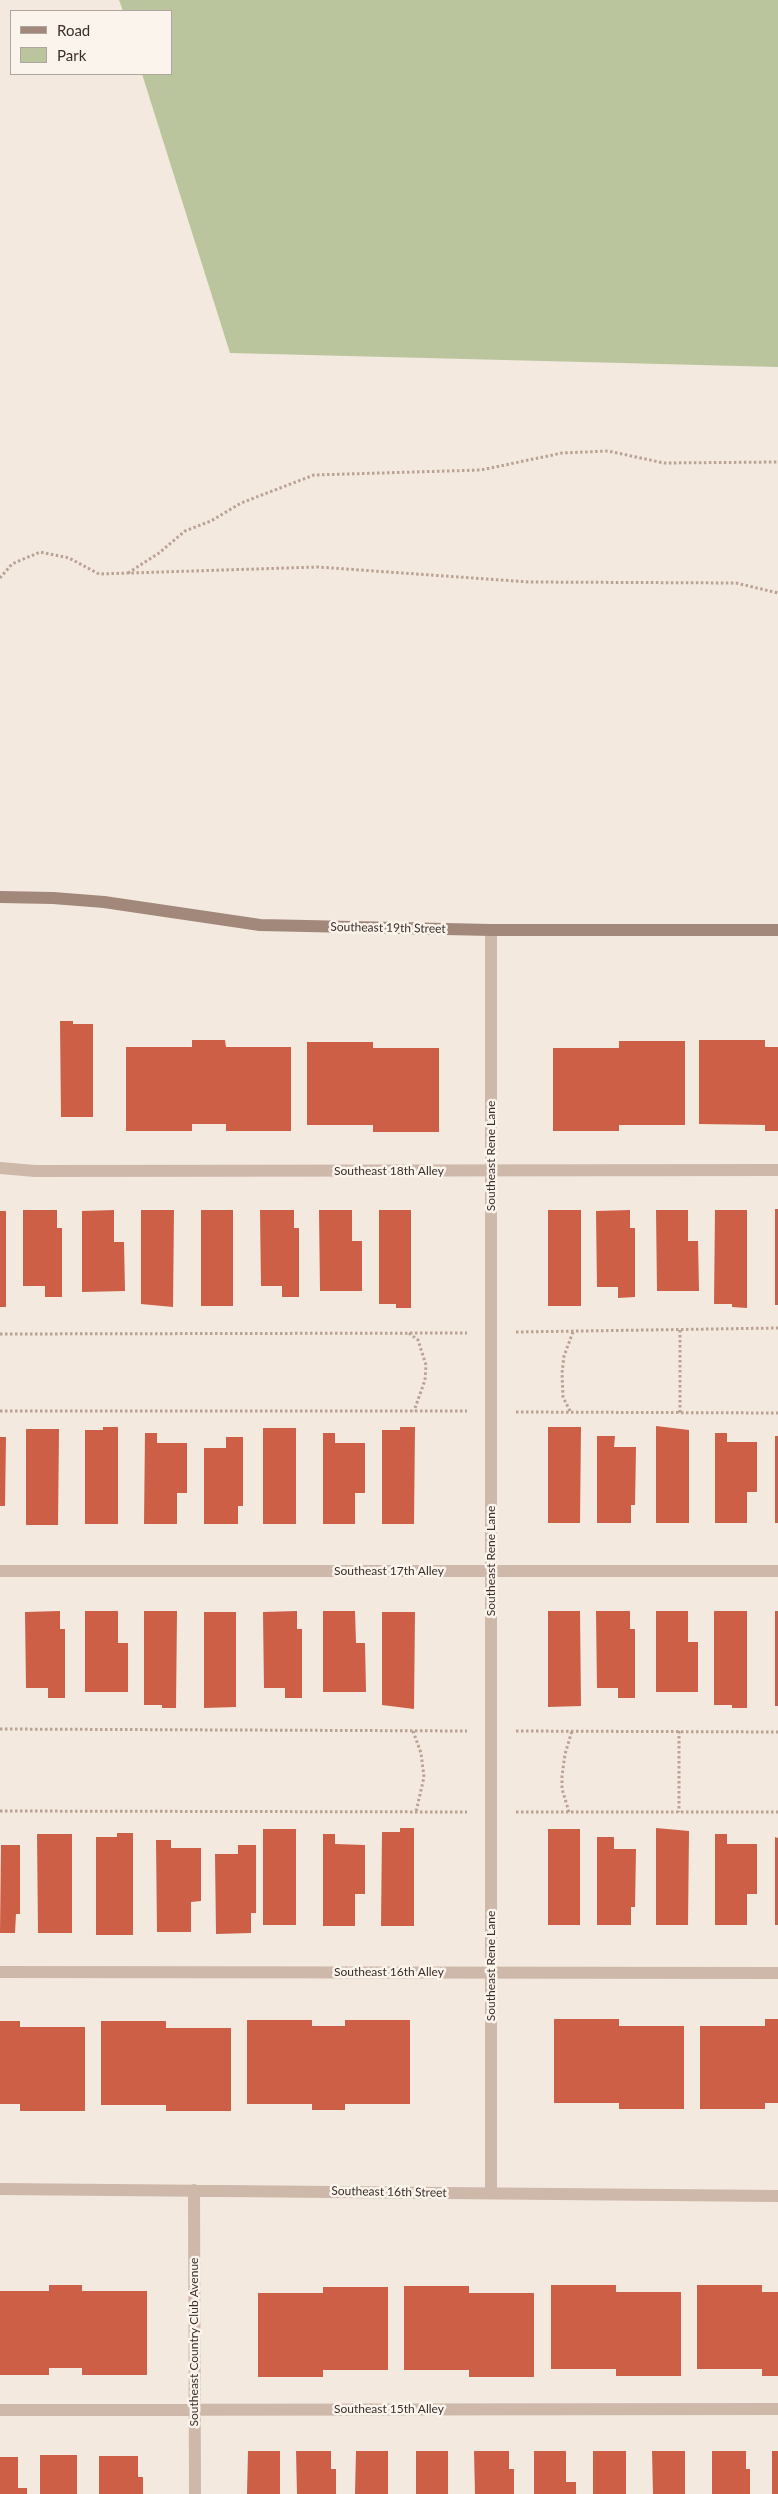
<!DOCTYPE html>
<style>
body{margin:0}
#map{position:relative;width:778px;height:2494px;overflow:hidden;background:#f4e9df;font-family:Lato,sans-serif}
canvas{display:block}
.legend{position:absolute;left:10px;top:10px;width:162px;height:65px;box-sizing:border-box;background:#fbf4ec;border:1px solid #aea59e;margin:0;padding:6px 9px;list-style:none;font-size:15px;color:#3b2e2a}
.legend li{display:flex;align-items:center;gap:10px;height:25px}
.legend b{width:25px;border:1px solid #aea59e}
</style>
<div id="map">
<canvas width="778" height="2494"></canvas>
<ul class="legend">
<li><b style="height:6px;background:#a2877b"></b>Road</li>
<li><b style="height:14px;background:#bac59e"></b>Park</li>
</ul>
</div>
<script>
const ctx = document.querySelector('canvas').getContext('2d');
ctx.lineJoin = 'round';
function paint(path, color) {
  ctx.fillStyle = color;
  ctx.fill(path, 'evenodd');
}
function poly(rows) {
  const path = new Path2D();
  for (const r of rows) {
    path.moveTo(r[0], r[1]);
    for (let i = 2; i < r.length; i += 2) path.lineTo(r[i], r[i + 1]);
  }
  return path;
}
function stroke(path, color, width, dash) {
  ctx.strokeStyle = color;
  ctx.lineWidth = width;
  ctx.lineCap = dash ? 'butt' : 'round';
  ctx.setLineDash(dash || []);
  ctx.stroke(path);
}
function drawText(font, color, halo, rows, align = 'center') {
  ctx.font = font + ' Lato,sans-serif';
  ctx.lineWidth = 5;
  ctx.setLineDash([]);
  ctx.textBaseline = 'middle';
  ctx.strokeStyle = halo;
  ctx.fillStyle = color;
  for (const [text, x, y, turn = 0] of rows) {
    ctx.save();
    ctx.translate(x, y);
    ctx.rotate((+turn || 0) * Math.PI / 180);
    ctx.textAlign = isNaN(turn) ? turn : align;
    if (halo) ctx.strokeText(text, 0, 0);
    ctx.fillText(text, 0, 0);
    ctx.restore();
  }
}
const green = poly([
 [119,0,778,0,778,367,230,353,142,74,171,74,171,11,123,11]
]);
const building = poly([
 [60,1021,73,1021,73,1024,93,1024,93,1117,61,1117],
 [192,1040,225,1040,226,1047,291,1047,291,1131,226,1131,226,1124,192,1124,192,1131,126,1131,126,1047,192,1047],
 [699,1040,765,1040,765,1047,778,1047,778,1131,765,1131,765,1125,699,1124],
 [619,1041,685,1041,685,1125,619,1125,619,1131,553,1131,553,1048,619,1048],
 [307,1042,373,1042,373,1048,439,1048,439,1132,373,1132,373,1125,307,1125],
 [775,1209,778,1209,778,1305,775,1305],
 [23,1210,57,1210,57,1228,62,1228,62,1297,45,1297,45,1286,23,1286],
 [114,1210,114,1242,124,1242,125,1291,82,1292,82,1211],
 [141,1210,174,1210,173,1307,141,1304],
 [201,1210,233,1210,233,1306,201,1306],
 [260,1210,294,1210,294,1228,299,1228,299,1297,282,1297,282,1286,261,1286],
 [319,1210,352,1210,352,1241,362,1241,362,1291,320,1291],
 [379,1210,411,1210,411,1308,396,1308,396,1304,379,1304],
 [548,1210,581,1210,581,1306,548,1306],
 [630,1210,630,1228,635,1228,635,1297,618,1298,618,1287,597,1287,596,1211],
 [656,1210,688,1210,688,1241,698,1241,699,1291,657,1291],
 [715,1210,747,1210,747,1308,732,1307,732,1304,714,1304],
 [0,1211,6,1211,6,1307,0,1307],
 [656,1426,689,1430,689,1523,656,1523],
 [103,1427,118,1427,118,1524,85,1524,85,1430,103,1430],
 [400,1427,415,1427,414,1524,382,1524,382,1430,400,1430],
 [548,1427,581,1427,580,1523,548,1523],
 [263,1428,296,1428,296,1524,263,1524],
 [26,1429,59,1429,58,1525,26,1525],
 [145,1433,157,1433,157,1443,187,1443,187,1493,177,1493,177,1524,144,1524],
 [323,1433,335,1433,335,1443,365,1443,365,1493,355,1493,355,1524,323,1524],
 [715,1433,727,1433,727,1442,757,1442,757,1492,747,1492,747,1523,715,1523],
 [597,1436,615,1436,614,1447,636,1447,635,1505,631,1505,631,1523,597,1523],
 [775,1436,778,1436,778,1523,775,1523],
 [0,1437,6,1437,5,1506,0,1506],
 [226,1437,243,1437,243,1506,238,1506,238,1524,204,1524,204,1448,226,1448],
 [60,1611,60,1629,65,1629,65,1698,48,1698,48,1688,26,1688,25,1612],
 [85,1611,118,1611,118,1643,128,1643,128,1692,85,1692],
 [144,1611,177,1611,176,1708,162,1708,162,1705,144,1705],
 [297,1611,297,1629,302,1629,302,1698,285,1698,285,1688,264,1688,263,1612],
 [323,1611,355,1611,356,1643,365,1643,366,1692,323,1692],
 [548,1611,580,1611,581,1706,548,1707],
 [596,1611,630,1611,630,1629,635,1629,635,1698,618,1698,618,1688,597,1688],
 [656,1611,688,1611,688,1642,698,1642,698,1692,656,1692],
 [714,1611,747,1611,747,1708,732,1708,732,1705,714,1705],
 [775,1611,778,1611,778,1706,775,1706],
 [204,1612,236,1612,236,1707,204,1708],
 [382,1612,415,1612,414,1709,382,1705],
 [400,1828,414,1828,414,1926,381,1926,382,1832,400,1832],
 [656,1828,689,1831,688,1925,656,1925],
 [263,1829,296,1829,296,1925,263,1925],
 [548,1829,580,1829,580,1925,548,1925],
 [117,1833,133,1833,133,1935,96,1935,96,1837,117,1837],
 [37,1834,72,1834,72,1933,38,1933],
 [323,1834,335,1834,335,1844,365,1845,365,1894,355,1894,355,1926,323,1926],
 [715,1834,727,1834,727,1844,757,1844,757,1894,747,1894,747,1925,715,1925],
 [597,1837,614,1837,614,1849,636,1849,635,1907,631,1907,631,1925,597,1925],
 [775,1837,778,1838,778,1925,775,1925],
 [156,1840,171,1840,171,1848,201,1848,201,1901,191,1902,191,1932,157,1932],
 [1,1845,20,1845,20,1914,16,1914,15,1933,0,1933],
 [238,1845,256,1845,256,1913,251,1913,251,1933,216,1934,215,1854,238,1854],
 [554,2019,619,2019,619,2026,684,2026,684,2109,619,2109,619,2103,554,2103],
 [765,2019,778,2019,778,2103,765,2103,765,2109,700,2109,700,2026,765,2026],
 [247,2020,312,2020,312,2026,345,2026,345,2020,410,2020,410,2104,345,2104,345,2110,312,2110,312,2104,247,2104],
 [0,2021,20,2021,20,2027,85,2027,85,2111,20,2111,20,2104,0,2104],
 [101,2021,166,2021,166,2028,231,2028,231,2111,166,2111,166,2105,101,2105],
 [49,2285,82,2285,82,2291,147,2291,147,2375,82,2375,82,2368,49,2368,49,2375,0,2375,0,2291,49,2291],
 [551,2285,616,2285,616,2292,681,2292,681,2376,616,2376,616,2369,551,2369],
 [697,2285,762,2285,762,2292,778,2292,778,2376,762,2376,762,2369,697,2369],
 [404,2286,469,2286,469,2293,534,2293,534,2377,469,2377,469,2370,404,2370],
 [323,2287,388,2287,388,2370,323,2370,323,2377,258,2377,258,2293,323,2293],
 [248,2451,280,2451,280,2494,247,2494],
 [296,2451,331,2451,331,2469,336,2469,336,2494,297,2494],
 [356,2451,388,2451,388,2494,355,2494],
 [416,2451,448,2451,448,2494,416,2494],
 [474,2451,509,2451,509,2469,514,2469,514,2494,475,2494],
 [534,2451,566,2451,566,2482,576,2482,576,2494,534,2494],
 [593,2451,626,2451,626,2494,593,2494],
 [652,2451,685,2451,685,2494,653,2494],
 [712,2451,746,2451,746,2469,750,2469,750,2494,712,2494],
 [772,2451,778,2451,778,2494,772,2494],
 [40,2455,77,2455,77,2494,40,2494],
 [99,2456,138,2456,138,2477,143,2477,143,2494,99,2494],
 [0,2457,18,2457,18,2488,27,2488,27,2494,0,2494]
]);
const path = poly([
 [128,573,159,553,185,531,211,521,241,503,314,475,481,470,562,453,608,451,664,463,778,462],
 [0,578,12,564,40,552,69,558,99,574,318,567,529,582,736,583,778,593],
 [680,1330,680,1413],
 [516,1332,778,1328],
 [409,1333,418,1340,426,1365,425,1380,414,1411],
 [0,1334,467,1333],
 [0,1411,467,1411],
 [570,1411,563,1397,562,1373,564,1356,573,1332],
 [516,1412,778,1413],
 [0,1729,467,1731],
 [413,1731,421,1753,424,1777,416,1812],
 [516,1731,778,1732],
 [679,1731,679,1812],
 [0,1811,467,1812],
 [516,1812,778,1812],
 [569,1812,562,1789,562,1776,565,1754,572,1731]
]);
const street = poly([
 [0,1168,35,1171,778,1170],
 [0,1571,778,1571],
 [0,1972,778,1973],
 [0,2189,778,2196],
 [194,2190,195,2494],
 [491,2193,491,930],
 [0,2410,778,2409]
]);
const secondary = poly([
 [0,897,53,898,104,902,260,925,491,930,778,930]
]);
const streetNames = [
 ["Southeast 19th Street",388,928,1],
 ["Southeast Rene Lane",491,1156,-90],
 ["Southeast 18th Alley",389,1171],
 ["Southeast Rene Lane",491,1561,-90],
 ["Southeast 17th Alley",389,1571],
 ["Southeast Rene Lane",491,1966,-90],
 ["Southeast 16th Alley",389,1972],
 ["Southeast 16th Street",389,2192,1],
 ["Southeast Country Club Avenue",194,2342,-90],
 ["Southeast 15th Alley",389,2409]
];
paint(green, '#bac59e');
paint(building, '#cc5f46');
stroke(path, '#baa294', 3, [2.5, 2.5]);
stroke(street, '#ceb8aa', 12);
stroke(secondary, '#a2877b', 12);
drawText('12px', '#3b2e2a', '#fbf4ec', streetNames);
</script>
